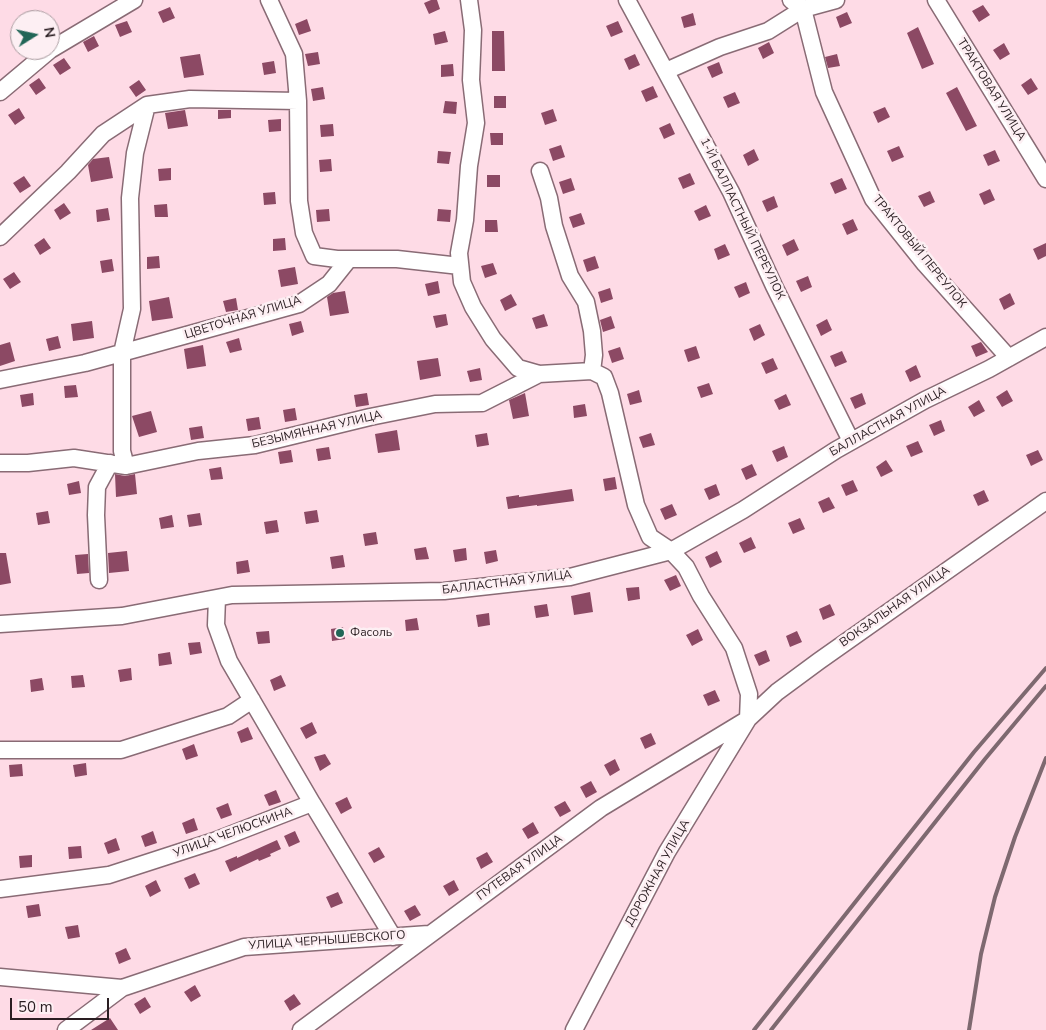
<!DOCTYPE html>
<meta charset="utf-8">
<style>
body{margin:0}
#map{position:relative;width:1046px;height:1030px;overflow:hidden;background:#fedbe6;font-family:"Nunito Sans",sans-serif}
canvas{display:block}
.north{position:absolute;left:10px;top:10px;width:50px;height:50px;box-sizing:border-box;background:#fdeff3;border:1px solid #a99b9f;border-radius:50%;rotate:80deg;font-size:14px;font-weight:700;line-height:20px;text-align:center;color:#2a1e22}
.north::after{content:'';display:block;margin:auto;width:18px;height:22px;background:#216657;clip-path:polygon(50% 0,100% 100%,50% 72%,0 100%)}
.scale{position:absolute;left:10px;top:998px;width:99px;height:22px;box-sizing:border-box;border:2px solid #2a1e22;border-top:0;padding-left:6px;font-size:15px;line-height:18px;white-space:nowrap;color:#2a1e22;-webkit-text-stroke:4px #fdeff3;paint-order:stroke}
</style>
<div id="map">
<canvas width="1046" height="1030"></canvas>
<div class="north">N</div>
<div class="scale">50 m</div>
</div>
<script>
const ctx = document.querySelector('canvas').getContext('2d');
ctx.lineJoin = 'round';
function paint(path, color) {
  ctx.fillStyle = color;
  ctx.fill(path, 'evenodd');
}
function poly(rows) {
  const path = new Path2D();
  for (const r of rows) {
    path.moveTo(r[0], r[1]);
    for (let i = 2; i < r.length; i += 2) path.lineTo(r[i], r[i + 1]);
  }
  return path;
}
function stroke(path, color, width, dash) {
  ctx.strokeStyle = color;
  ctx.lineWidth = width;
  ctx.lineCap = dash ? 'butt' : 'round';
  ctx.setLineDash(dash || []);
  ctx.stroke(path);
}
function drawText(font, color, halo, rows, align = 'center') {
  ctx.font = font + ' "Nunito Sans",sans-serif';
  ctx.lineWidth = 5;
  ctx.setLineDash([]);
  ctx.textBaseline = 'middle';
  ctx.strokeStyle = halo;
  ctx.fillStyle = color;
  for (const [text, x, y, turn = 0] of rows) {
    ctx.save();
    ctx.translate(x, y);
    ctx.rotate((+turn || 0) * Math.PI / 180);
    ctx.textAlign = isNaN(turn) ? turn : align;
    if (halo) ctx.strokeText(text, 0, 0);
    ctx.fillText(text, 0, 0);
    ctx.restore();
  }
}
const building = poly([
 [431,0,437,0,440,9,429,14,424,3],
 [983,5,990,15,979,22,972,11],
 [170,7,175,18,163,23,158,12],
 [847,12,852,23,840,28,836,17],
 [693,13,696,25,684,28,681,17],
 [307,19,311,31,299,35,295,24],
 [127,21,132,32,120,37,115,25],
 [618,21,623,32,611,37,606,26],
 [918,27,934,64,922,69,907,33],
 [445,31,448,42,435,45,433,34],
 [492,31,504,31,505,71,492,71],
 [94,36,99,46,88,52,83,42],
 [769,42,774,53,763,59,758,48],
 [1004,43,1010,54,1000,60,993,50],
 [318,52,320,64,308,66,305,54],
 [200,54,204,75,184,78,180,57],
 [635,54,640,65,629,70,624,59],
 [837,54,840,66,828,68,825,57],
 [64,58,71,68,60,75,53,65],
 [274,61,276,73,264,75,262,63],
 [719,62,723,73,712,78,707,67],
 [453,64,454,76,441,77,441,65],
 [39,78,46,88,36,95,29,85],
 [1031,78,1038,89,1028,95,1021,85],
 [139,80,146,90,136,97,129,87],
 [653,86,658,97,646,102,641,91],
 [323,87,325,99,313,101,311,89],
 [957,87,977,126,966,131,946,93],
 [735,92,740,103,728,108,723,97],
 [494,96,506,96,506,108,494,108],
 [445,101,457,102,456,114,443,113],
 [885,107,890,117,878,123,873,112],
 [19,108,25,118,15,125,8,115],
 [553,109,557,121,545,125,541,113],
 [185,110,188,126,168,129,165,113],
 [218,110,231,110,231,118,218,119],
 [281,119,281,131,269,132,268,120],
 [670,123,675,134,664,139,659,128],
 [333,124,334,136,321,137,320,125],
 [490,133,503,133,503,145,491,145],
 [561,145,565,157,553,161,549,149],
 [899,146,904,157,892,162,887,151],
 [754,149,759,160,748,166,743,155],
 [995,150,1000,161,988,166,983,155],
 [438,151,451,152,449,164,437,163],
 [109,157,113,178,91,182,88,165,93,159],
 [331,159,332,171,320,172,319,160],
 [171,168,171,180,159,181,158,169],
 [690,173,695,184,683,189,678,178],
 [487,175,500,175,500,187,487,187],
 [24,176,31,186,20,193,13,183],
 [571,178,575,190,563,194,559,182],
 [842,178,847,189,835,194,830,183],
 [990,189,995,200,984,205,979,194],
 [930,191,935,202,924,207,918,196],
 [275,192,276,204,264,205,263,193],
 [774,196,778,207,767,212,762,201],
 [64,203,71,213,60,220,54,210],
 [167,204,168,217,155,217,154,205],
 [706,205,711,216,699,221,694,211],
 [108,208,110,220,97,222,96,210],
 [329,209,330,221,317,222,316,210],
 [438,209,451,210,450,222,437,221],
 [581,213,585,224,573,228,569,217],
 [853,219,858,230,847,235,842,224],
 [485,220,497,220,498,232,485,232],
 [44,238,51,248,40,255,34,245],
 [285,238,286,250,273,251,273,239],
 [794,239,799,250,787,256,782,245],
 [1046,243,1046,256,1038,260,1033,249],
 [725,244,730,255,718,260,714,249],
 [159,256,160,268,147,269,147,257],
 [595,256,599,268,587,272,583,260],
 [112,259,114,271,102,273,100,261],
 [493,263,497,274,485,278,481,266],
 [295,267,298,284,281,287,278,270],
 [14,272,21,282,10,289,3,279],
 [808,276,812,287,801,292,796,281],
 [438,281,440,293,428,296,425,284],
 [746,282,750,293,739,298,734,287],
 [610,288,613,299,601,303,598,292],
 [345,291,349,313,330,316,327,297,333,293],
 [1010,293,1015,304,1004,310,999,299],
 [511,294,517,305,505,311,500,300],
 [169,297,173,318,152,321,149,301],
 [236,298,238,310,226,312,223,301],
 [446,314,448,325,436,328,433,316],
 [544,314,548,326,536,329,532,318],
 [611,316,615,328,603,332,600,320],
 [827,319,832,330,821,336,816,325],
 [92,321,94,338,73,341,71,324],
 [301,321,304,332,292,336,289,324],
 [760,324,765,335,754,341,749,329],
 [58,336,61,348,49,351,46,339],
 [239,338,242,350,230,353,226,342],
 [10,342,15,361,0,366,0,345],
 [981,342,988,352,976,357,971,346],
 [203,345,206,366,187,369,184,349],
 [696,346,700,358,688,362,684,350],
 [620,347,624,359,612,363,608,351],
 [842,351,847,362,835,367,830,356],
 [438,358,441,376,420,380,417,361],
 [773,358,778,369,766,374,761,363],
 [916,365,921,377,910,382,905,371],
 [480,368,482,380,470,382,467,371],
 [709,383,713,394,701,398,697,387],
 [76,385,78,397,65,398,64,386],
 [639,390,642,402,630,405,627,394],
 [1007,390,1013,401,1002,407,996,397],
 [33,393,34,405,22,407,20,395],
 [367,393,369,405,356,407,354,395],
 [525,393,529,416,513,419,509,400],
 [862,393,866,404,855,409,850,398],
 [786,394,791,405,779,410,774,400],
 [979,400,985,411,974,417,968,407],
 [585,404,587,416,574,418,573,406],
 [295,408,297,420,285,422,283,410],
 [151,411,157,432,139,437,132,416],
 [259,417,261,429,248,431,246,419],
 [941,420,945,431,934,436,929,425],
 [202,426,204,438,191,440,189,428],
 [397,430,400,450,378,453,375,434],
 [487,433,489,445,477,447,475,435],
 [651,433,655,445,643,448,639,437],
 [918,441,923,452,911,457,906,446],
 [784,446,788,457,777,462,772,451],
 [329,447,331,459,318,461,316,449],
 [291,450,293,462,280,464,278,452],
 [1038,450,1043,460,1031,466,1026,455],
 [886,460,893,471,881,477,876,467],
 [752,464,757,475,746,480,741,469],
 [221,467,223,479,211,480,209,469],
 [115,474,125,476,135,474,137,494,116,497],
 [615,477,617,489,605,491,603,479],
 [853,480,858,491,846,496,841,485],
 [79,481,81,493,69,495,67,484],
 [716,484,720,495,709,500,704,489],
 [572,489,574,501,537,506,537,505,508,509,506,497,519,495,519,497],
 [984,490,989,501,978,506,973,495],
 [829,497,835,508,823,513,818,502],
 [672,504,677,515,665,520,660,509],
 [317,510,319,522,306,524,304,512],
 [48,511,50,523,38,525,36,513],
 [200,513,202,525,189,527,187,515],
 [172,515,174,527,161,529,159,518],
 [800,518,805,529,793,534,788,523],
 [277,520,279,532,266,534,264,522],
 [376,532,378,544,365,546,363,534],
 [751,537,756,548,744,553,739,543],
 [426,547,429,559,416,560,414,549],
 [466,548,467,560,455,562,453,550],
 [496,550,498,561,486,564,484,552],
 [127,551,129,571,109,573,108,553],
 [717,551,722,562,710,568,705,557],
 [0,553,6,553,11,583,0,585],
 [88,554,89,573,77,574,75,555],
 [343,555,345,567,332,569,330,557],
 [248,560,250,572,237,574,236,562],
 [676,575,681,586,670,591,664,580],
 [639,587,640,599,628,601,626,588],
 [590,592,593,612,574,615,571,596],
 [547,604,549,616,536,618,534,606],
 [830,604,835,615,823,620,819,609],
 [489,613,490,625,478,627,476,615],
 [417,618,419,630,406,631,405,620],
 [343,627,345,639,332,641,331,629],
 [698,629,703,640,692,646,686,635],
 [269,631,270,643,258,644,256,632],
 [797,631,802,642,790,647,786,636],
 [200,642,202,653,190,655,188,643],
 [766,650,770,661,759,666,754,655],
 [170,652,172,664,159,666,158,654],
 [131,668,132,680,120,682,118,670],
 [83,675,85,687,72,688,71,676],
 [281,675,286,686,274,691,270,680],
 [42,678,44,690,31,692,30,680],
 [715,690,720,701,708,706,703,695],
 [312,722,317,733,306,739,300,728],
 [248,727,253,739,241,743,237,732],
 [651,733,656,744,645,749,640,738],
 [194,744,198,756,186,760,182,749],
 [325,754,331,764,320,771,314,757],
 [615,759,620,770,610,776,604,765],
 [86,763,87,775,75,777,73,765],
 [22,764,23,776,10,777,9,765],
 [591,781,597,792,586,798,580,787],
 [276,790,281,802,269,806,264,795],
 [347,797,352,808,341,814,335,803],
 [565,801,571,811,560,817,554,807],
 [228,803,232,815,221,819,216,808],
 [194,818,198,830,186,834,182,823],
 [533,822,539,833,528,839,522,829],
 [153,831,157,843,145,847,141,836],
 [295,831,300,842,289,847,284,836],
 [116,838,120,850,108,854,104,843],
 [277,840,281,849,270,854,271,856,259,861,258,859,230,872,225,861,237,856,237,858],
 [81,846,82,858,69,859,68,847],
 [379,847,385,857,374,863,368,853],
 [487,852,493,862,481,869,476,858],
 [32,855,32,867,20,868,19,856],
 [195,873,200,884,189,889,184,878],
 [156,880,161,891,150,897,145,886],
 [454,880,459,890,449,896,443,886],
 [338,892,343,903,331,908,326,897],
 [39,904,41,916,28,918,26,906],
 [415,905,421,915,410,921,404,911],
 [78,925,80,937,68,939,65,927],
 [126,948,131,959,119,964,115,953],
 [195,985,201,996,191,1002,184,992],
 [294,994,301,1004,290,1011,284,1001],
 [145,997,151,1007,140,1014,134,1004],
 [110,1018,118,1030,91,1030]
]);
const minor = poly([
 [269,0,294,54,298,101,299,201,304,233,314,256,337,259,397,259,460,266],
 [469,0,473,30,471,80,476,123,469,166,465,220,459,253,462,282,473,307,493,339,518,368,539,374,592,371],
 [627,0,731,192,774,286,851,441],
 [791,0,803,9,824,92,873,199,925,264,1009,358],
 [936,0,1046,179],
 [666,71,720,47,768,31,803,9,836,0],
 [0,92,50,50,134,0],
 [540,171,549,198,554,226,570,276,586,302,592,331,594,355,592,371,604,377,610,393,636,505,650,537,671,551,686,567,701,596,734,648,749,694,748,719,667,852,574,1030],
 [0,237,68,172,103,134,147,105,190,99,298,101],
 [0,380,85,363,299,304,329,284,349,259],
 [0,463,28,463,74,458,126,466,198,451,255,445,370,417,435,404,482,403,539,374],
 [126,466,122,451,122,353,132,309,130,198,135,153,147,105],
 [99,580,96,515,97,487,110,463],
 [217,598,216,625,229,661,312,803],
 [0,624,122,616,232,595,444,591,570,577,671,551,743,510,836,450,925,400,989,369,1046,337],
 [0,750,121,750,228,716,252,700],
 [0,889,109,875,214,841,312,803,393,937],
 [0,977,122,988],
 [66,1030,122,988,244,947,429,934],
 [301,1030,601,808,748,719,777,692,819,661,1046,501]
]);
const rail = poly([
 [754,1030,974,752,1046,668],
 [771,1030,985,759,1046,686],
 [969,1030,981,954,995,897,1015,837,1046,758]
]);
const markers = [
 [340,633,5,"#216657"]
];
const streetNames = [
 ["ТРАКТОВАЯ УЛИЦА",991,90,58],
 ["1-Й БАЛЛАСТНЫЙ ПЕРЕУЛОК",742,219,64],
 ["ТРАКТОВЫЙ ПЕРЕУЛОК",919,252,51],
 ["ЦВЕТОЧНАЯ УЛИЦА",243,318,-17],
 ["БАЛЛАСТНАЯ УЛИЦА",888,422,-29],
 ["БЕЗЫМЯННАЯ УЛИЦА",317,430,-13],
 ["БАЛЛАСТНАЯ УЛИЦА",507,583,-7],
 ["ВОКЗАЛЬНАЯ УЛИЦА",895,607,-35],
 ["УЛИЦА ЧЕЛЮСКИНА",233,833,-20],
 ["ПУТЕВАЯ УЛИЦА",520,868,-36],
 ["ДОРОЖНАЯ УЛИЦА",658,873,-61],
 ["УЛИЦА ЧЕРНЫШЕВСКОГО",327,941,-4]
];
const poiNames = [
 ["Фасоль",350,633]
];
paint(building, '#8c4964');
stroke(minor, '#896b75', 19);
stroke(minor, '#fff', 16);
stroke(rail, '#7e6970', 4);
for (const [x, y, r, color] of markers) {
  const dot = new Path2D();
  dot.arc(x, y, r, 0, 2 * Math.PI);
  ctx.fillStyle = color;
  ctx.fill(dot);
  stroke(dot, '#fdeff3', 2);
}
drawText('12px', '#2a1e22', '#fdeff3', streetNames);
drawText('12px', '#2a1e22', '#fdeff3', poiNames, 'left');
</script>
